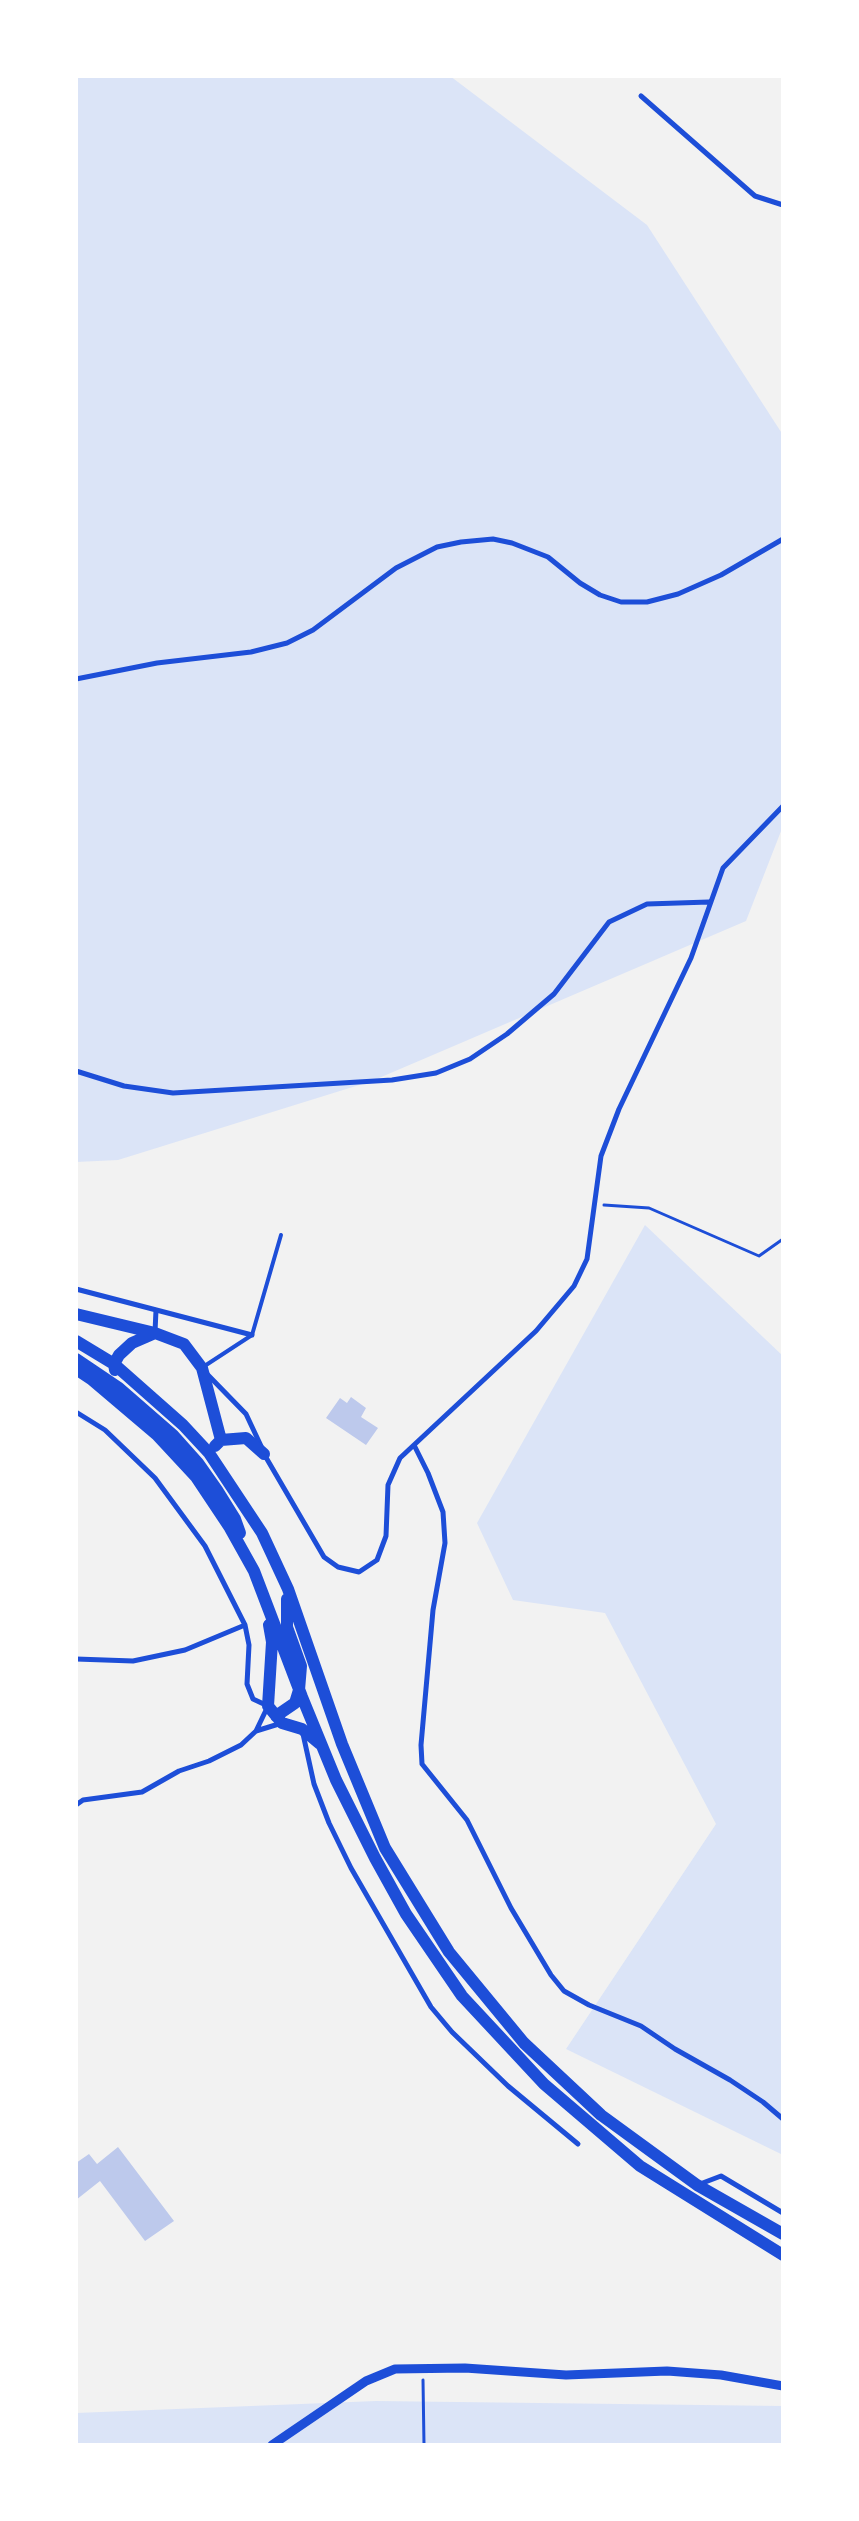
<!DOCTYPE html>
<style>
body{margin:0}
#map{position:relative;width:859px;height:2521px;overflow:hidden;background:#f2f2f2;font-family:"Space Grotesk",sans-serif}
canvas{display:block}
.frame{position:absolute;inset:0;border:78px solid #fff;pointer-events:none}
</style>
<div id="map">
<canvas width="859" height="2521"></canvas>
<div class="frame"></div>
</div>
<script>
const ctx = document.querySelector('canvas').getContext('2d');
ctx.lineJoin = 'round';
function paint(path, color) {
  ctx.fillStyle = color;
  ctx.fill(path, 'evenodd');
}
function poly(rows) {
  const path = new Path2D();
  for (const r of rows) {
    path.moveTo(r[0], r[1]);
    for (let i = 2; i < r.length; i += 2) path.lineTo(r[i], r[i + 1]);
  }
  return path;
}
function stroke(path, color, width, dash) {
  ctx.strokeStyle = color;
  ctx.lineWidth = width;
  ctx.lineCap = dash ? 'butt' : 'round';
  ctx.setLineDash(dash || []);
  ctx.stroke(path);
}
const green = poly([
 [76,76,450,76,647,225,783,435,783,826,746,921,372,1081,118,1160,76,1162],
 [645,1225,783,1356,783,2155,566,2049,716,1824,605,1613,513,1600,477,1523],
 [376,2401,783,2406,783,2445,76,2445,76,2413]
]);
const building = poly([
 [351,1397,366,1408,361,1417,378,1428,366,1445,326,1418,340,1398,347,1403],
 [118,2147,174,2221,145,2241,100,2181,76,2200,76,2163,89,2154,97,2164]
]);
const path = poly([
 [604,1205,649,1208,759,1256,783,1239],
 [423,2380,424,2445]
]);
const service = poly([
 [203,1367,252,1335,281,1235]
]);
const minor = poly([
 [641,96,755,196,783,205],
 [76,679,157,663,251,652,287,643,313,630,396,568,437,547,461,542,493,539,512,543,548,557,580,583,600,595,621,602,647,602,678,594,721,575,783,539],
 [76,1071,124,1086,173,1093,392,1080,436,1073,470,1059,507,1034,554,994,609,922,647,904,709,902],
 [76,1289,252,1335],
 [155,1332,156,1310],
 [207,1374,246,1414,261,1446],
 [76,1412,105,1430,155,1478,205,1546,245,1625,249,1645,247,1684,253,1699,268,1706,256,1731,282,1723],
 [414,1445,428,1473,443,1512,445,1543,433,1610,421,1745,422,1764,467,1820,511,1908,551,1975,564,1991,589,2005,641,2026,675,2049,730,2080,763,2102,783,2119],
 [264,1454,324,1557,338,1567,359,1572,377,1560,386,1536,388,1485,400,1458,536,1331,574,1286,587,1259,601,1156,619,1109,691,958,723,868,783,806],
 [76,1659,133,1661,185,1650,245,1625],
 [303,1734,314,1784,329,1823,351,1868,431,2007,452,2032,508,2086,578,2144],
 [76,1805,83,1800,142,1792,179,1771,209,1761,241,1745,256,1731],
 [700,2184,721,2176,783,2213]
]);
const tertiary = poly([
 [272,2445,366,2381,395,2369,465,2368,566,2375,667,2371,721,2375,783,2386]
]);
const primary = poly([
 [76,1314,155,1333,184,1344,202,1368,221,1440],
 [76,1341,114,1364,183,1425,209,1453,262,1533,288,1589,342,1744,385,1848,449,1952,524,2043,601,2115,697,2185,783,2234],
 [76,1359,119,1388,173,1435,198,1463,217,1490,235,1519,240,1533],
 [76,1369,91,1379,157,1435,196,1477,230,1528,254,1571,302,1697,336,1780,375,1858,406,1914,462,1996,544,2084,640,2166,783,2255],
 [115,1370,114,1364,119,1355,132,1343,155,1333],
 [215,1446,221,1440,246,1438,264,1454],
 [269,1625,272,1642,268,1706,282,1723,302,1729,320,1744],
 [276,1716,295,1703,299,1690,301,1666,287,1627,287,1599]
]);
paint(green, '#dbe4f7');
paint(building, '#bdc9ec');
stroke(path, '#1d4ed8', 3);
stroke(service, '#1d4ed8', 4);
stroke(minor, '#1d4ed8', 5);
stroke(tertiary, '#1d4ed8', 9);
stroke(primary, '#1d4ed8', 12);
</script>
